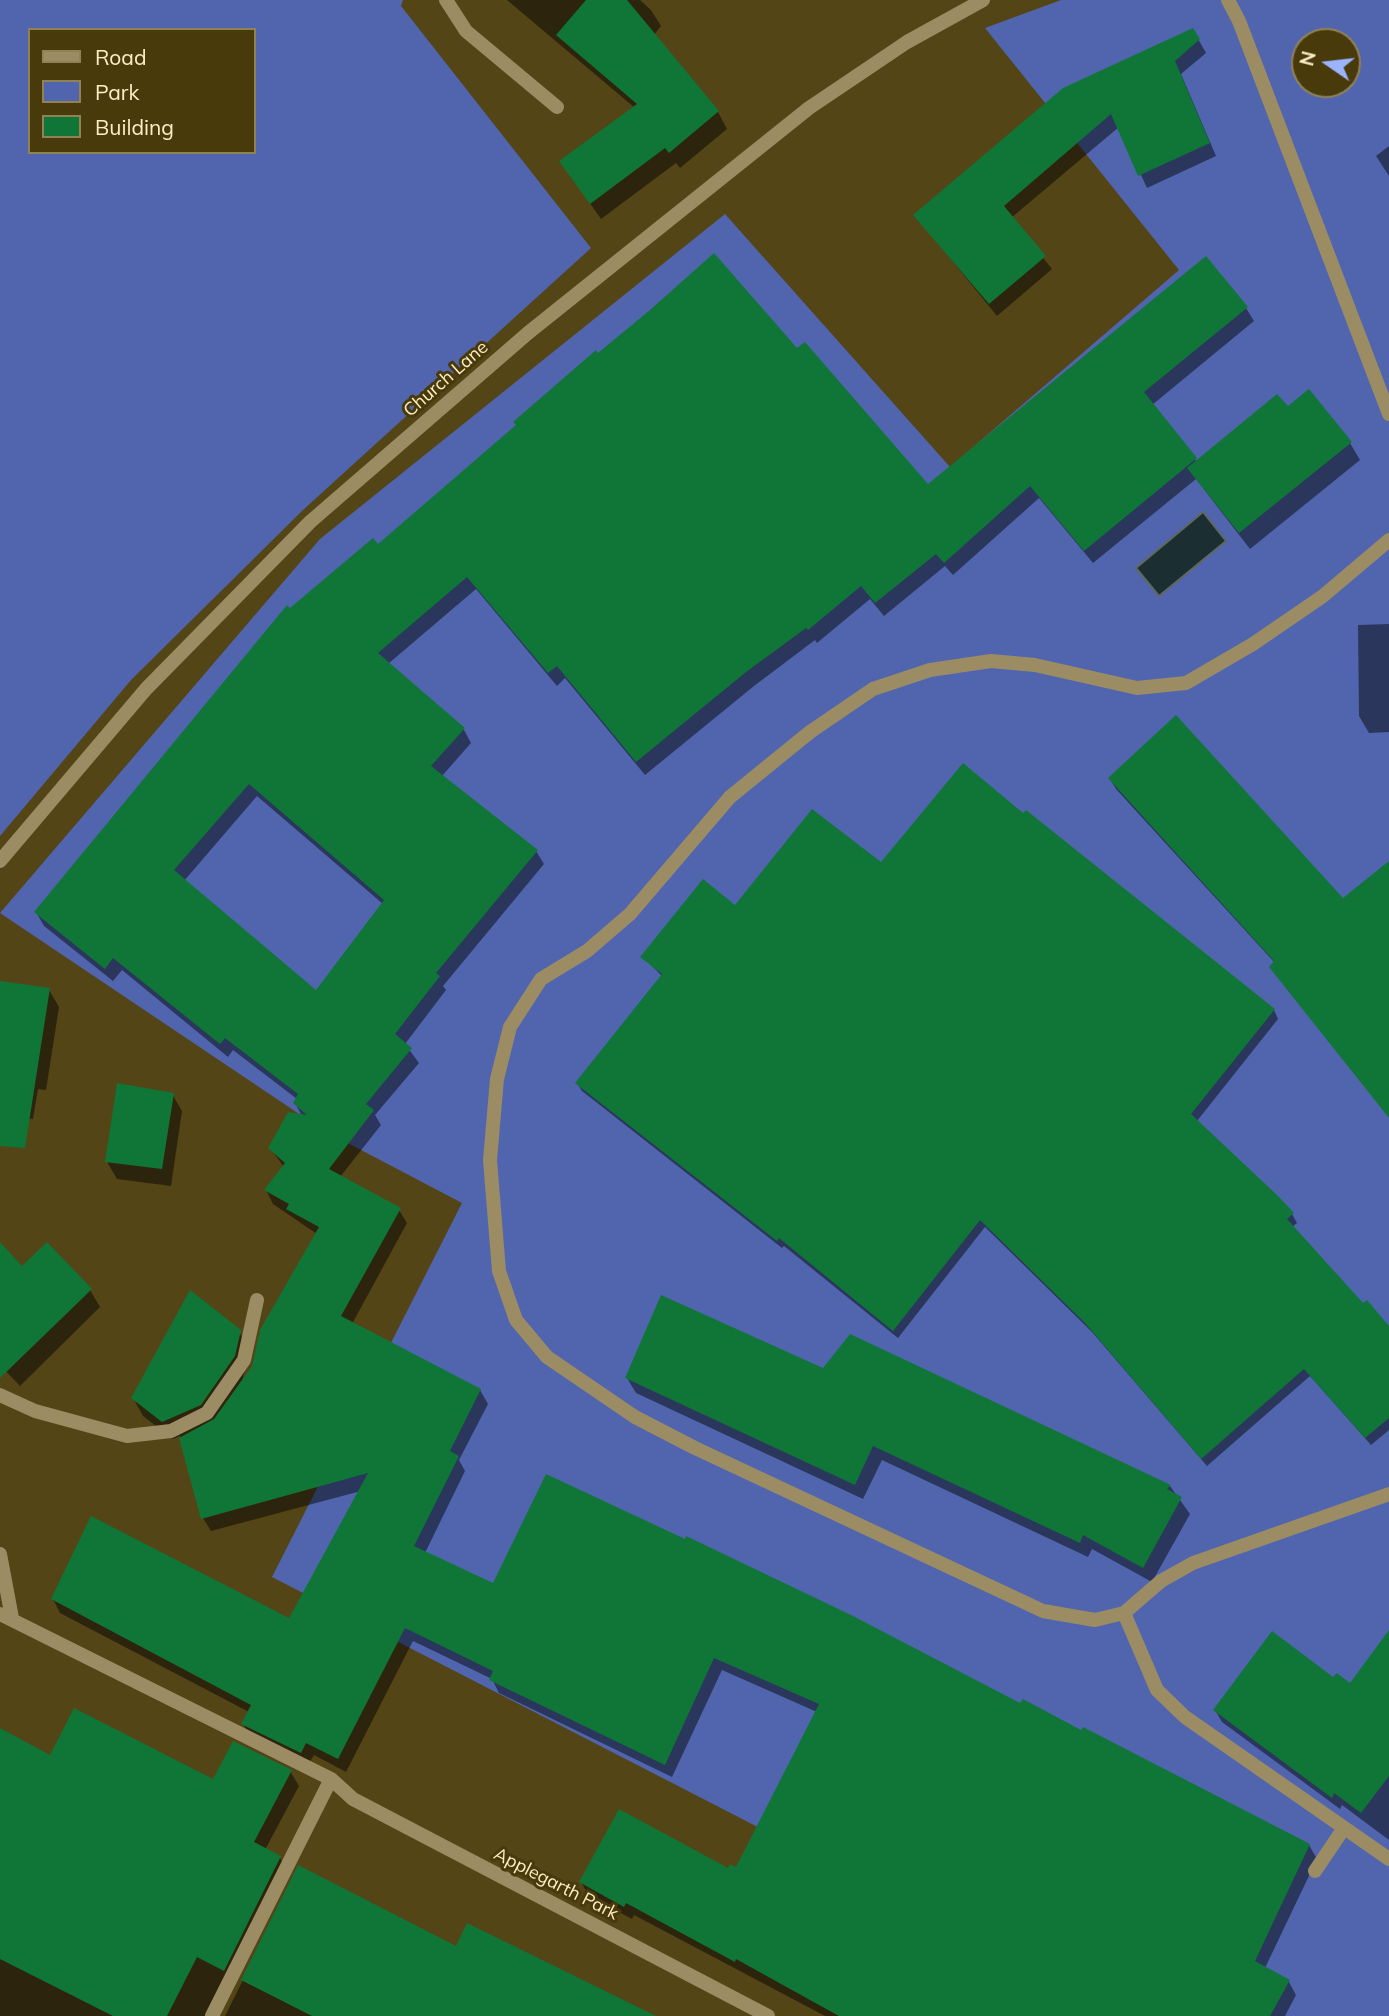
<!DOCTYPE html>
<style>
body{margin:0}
#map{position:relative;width:1389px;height:2016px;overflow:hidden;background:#544517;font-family:Mulish,sans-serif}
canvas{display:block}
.legend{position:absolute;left:28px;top:28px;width:228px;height:126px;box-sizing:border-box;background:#493a0b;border:2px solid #918255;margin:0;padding:9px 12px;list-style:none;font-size:21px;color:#fceec5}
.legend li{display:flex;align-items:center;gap:14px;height:35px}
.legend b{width:35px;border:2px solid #918255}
.north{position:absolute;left:1291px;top:28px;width:70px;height:70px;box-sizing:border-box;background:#493a0b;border:2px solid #918255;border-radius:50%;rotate:284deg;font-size:19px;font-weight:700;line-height:28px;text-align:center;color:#fceec5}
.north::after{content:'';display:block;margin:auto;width:24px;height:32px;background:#9cb4fd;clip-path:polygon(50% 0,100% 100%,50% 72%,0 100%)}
</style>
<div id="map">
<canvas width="1389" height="2016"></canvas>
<ul class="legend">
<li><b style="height:9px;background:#9b8c63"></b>Road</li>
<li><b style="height:19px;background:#5165ae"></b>Park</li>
<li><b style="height:19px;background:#0f7637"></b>Building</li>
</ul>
<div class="north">N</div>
</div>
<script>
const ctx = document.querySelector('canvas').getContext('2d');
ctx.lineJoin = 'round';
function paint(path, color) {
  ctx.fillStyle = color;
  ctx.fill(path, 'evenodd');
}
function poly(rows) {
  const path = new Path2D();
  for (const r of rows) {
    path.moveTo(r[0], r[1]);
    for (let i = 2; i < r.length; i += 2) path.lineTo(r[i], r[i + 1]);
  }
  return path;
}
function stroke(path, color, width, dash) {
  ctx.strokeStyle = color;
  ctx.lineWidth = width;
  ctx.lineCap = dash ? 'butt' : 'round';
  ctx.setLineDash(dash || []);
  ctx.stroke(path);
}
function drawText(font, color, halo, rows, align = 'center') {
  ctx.font = font + ' Mulish,sans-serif';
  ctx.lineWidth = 6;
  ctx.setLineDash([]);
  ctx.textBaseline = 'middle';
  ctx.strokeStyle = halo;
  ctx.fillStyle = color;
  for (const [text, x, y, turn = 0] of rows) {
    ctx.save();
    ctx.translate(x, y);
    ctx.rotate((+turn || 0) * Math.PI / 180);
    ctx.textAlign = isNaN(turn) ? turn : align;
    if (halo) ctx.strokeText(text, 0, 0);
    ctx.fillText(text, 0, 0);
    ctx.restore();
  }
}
const green = poly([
 [0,0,403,0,401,6,591,248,303,510,131,680,0,836],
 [30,30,254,30,254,152,30,152],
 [1061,0,1389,0,1389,2016,1125,2016,272,1577,462,1203,323,1130,0,913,320,539,725,214,950,467,1179,270,985,28],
 [1305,42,1347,42,1347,84,1305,84]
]);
const water = poly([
 [1203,512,1226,541,1159,596,1136,568,1203,512]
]);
const shadow = poly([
 [507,0,640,0,651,10,661,26,654,35,718,112,727,129,680,168,676,163,601,219,561,162,635,108],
 [1193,30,1206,53,1181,74,1216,156,1147,188,1119,127,1011,218,1052,269,997,316,915,215],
 [1389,146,1389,176,1376,156],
 [1246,308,1254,321,1152,405,1197,462,1287,409,1350,443,1360,460,1250,549,1196,479,1093,563,1039,498,953,575,945,566,884,616,870,599,817,643,815,640,754,686,645,775,565,678,557,686,476,589,388,664,464,730,471,743,442,776,536,851,544,864,443,986,446,990,405,1044,419,1063,375,1115,381,1125,340,1177,399,1210,407,1223,352,1324,480,1390,488,1404,459,1460,465,1471,425,1553,494,1585,1021,1706,1309,1845,1317,1859,1265,1968,1289,1982,1296,1995,1285,2016,825,2016,634,1915,632,1919,589,1896,581,1882,737,1870,817,1712,722,1670,672,1777,499,1693,492,1679,413,1641,346,1772,314,1755,308,1765,251,1737,243,1724,249,1712,60,1613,53,1599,290,1620,361,1491,211,1531,203,1518,180,1436,173,1439,143,1416,133,1398,239,1332,249,1349,242,1382,254,1366,317,1234,273,1204,266,1190,284,1167,270,1148,302,1116,295,1103,297,1099,233,1050,228,1057,122,970,113,981,44,926,36,912,290,610,378,547,598,355,797,351,928,486],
 [257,796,383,904,316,992,184,881],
 [1389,624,1389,732,1369,733,1359,716,1358,625],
 [1110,779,1343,901,1389,863,1389,1117,1275,963,1116,789],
 [1023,816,1274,1010,1278,1019,1197,1121,1292,1214,1297,1223,1292,1227,1363,1305,1389,1329,1389,1430,1371,1445,1310,1376,1207,1466,1092,1332,985,1227,898,1338,784,1246,782,1248,582,1091,577,1083,662,976,643,957,735,908,882,864],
 [0,982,49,990,59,1007,46,1090,38,1089,33,1119,0,1115],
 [172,1094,182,1111,171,1186,117,1179,107,1162],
 [0,1267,22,1269,90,1290,100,1307,20,1386,0,1365],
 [824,1370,1170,1486,1190,1514,1152,1582,1092,1549,1088,1557,882,1460,863,1499,636,1393,627,1378],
 [1389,1633,1389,1840,1342,1805,1340,1809,1222,1722,1215,1710,1333,1680,1351,1685],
 [0,1730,51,1758,214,1781,290,1771,299,1786,265,1850,280,1858,288,1872,216,2016,0,2016],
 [299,1868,457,1948,645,2016,225,2016]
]);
const building = poly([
 [586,0,627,0,719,111,669,153,665,148,590,204,559,161,637,104,556,35],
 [1193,28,1200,39,1175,61,1210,143,1138,176,1111,114,1004,206,1046,256,989,304,913,215,1063,88],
 [714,253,797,348,805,342,928,484,1206,256,1248,307,1144,392,1197,458,1084,551,1030,486,944,563,936,554,875,603,861,586,808,630,806,628,746,672,636,762,557,666,548,673,467,577,378,653,465,728,431,766,538,850,436,973,440,976,395,1034,412,1048,366,1104,374,1110,329,1169,401,1208,341,1316,481,1389,450,1451,459,1456,414,1546,493,1583,546,1474,685,1539,686,1536,851,1615,1020,1703,1023,1699,1081,1730,1083,1727,1310,1844,1255,1961,1290,1980,1270,2016,839,2016,736,1959,735,1962,626,1903,624,1907,579,1882,619,1809,728,1868,730,1864,736,1867,819,1704,714,1658,665,1765,489,1680,493,1671,405,1628,338,1759,306,1743,301,1753,241,1724,251,1705,51,1599,91,1516,289,1618,368,1473,201,1519,179,1438,214,1419,252,1366,260,1330,319,1227,286,1209,289,1204,264,1190,285,1163,268,1148,288,1112,307,1115,293,1103,298,1094,225,1038,220,1044,113,958,105,969,34,912,287,605,290,608,373,538,378,544,516,425,513,422,596,350,598,353,650,310],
 [249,784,384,900,316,990,174,870],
 [1309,389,1352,442,1239,533,1187,468,1277,394,1288,406],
 [1176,715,1343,898,1389,861,1389,1118,1269,967,1274,961,1108,778],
 [963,763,1023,813,1026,810,1275,1009,1191,1114,1278,1196,1294,1213,1287,1219,1363,1303,1367,1300,1389,1326,1389,1418,1365,1438,1304,1369,1201,1459,1085,1323,980,1220,893,1331,779,1238,777,1241,575,1083,662,974,640,957,703,879,735,905,812,809,881,862],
 [0,981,50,988,25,1148,0,1146],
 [117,1083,174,1093,162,1169,105,1162],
 [0,1242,22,1266,47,1242,92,1289,0,1378],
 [190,1290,241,1330,235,1356,201,1405,162,1422,131,1398],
 [661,1295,823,1368,850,1334,1171,1485,1167,1489,1182,1497,1143,1568,1083,1535,1080,1543,873,1446,855,1485,625,1378],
 [1389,1630,1389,1776,1361,1813,1334,1793,1332,1798,1213,1710,1272,1631,1333,1677,1337,1673,1350,1683],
 [74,1708,213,1779,233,1741,292,1770,254,1842,281,1856,224,1971,197,1957,167,2016,113,2016,0,1959,0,1728,50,1755],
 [298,1865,456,1946,467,1923,656,2016,312,2016,241,1980]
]);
const lane = poly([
 [446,0,466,31,557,107],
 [1228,0,1239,21,1389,414],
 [1389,540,1323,596,1253,644,1186,683,1137,688,1035,665,991,661,930,670,873,689,810,732,730,797,630,914,587,951,541,979,510,1027,497,1079,490,1160,499,1271,516,1320,547,1357,635,1417,695,1448,1043,1611,1095,1620,1124,1613,1161,1581,1193,1563,1389,1494],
 [1124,1613,1157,1690,1185,1717,1389,1859],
 [1315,1871,1344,1828]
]);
const street = poly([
 [0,861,146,689,310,522,528,333,809,108,907,42,983,0],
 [0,1395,35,1411,127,1436,171,1431,207,1413,244,1360,257,1300],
 [0,1554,12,1618],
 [0,1614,331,1779,353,1799,768,2016],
 [212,2016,331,1779]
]);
const streetNames = [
 ["Church Lane",446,379,-41],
 ["Applegarth Park",556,1884,27]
];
paint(green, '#5165ae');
paint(water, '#1b2f32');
stroke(water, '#5e685e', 2);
paint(shadow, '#0007');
paint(building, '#0f7637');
stroke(lane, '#9b8c63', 14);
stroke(street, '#9b8c63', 14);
drawText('18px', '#fceec5', '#493a0b', streetNames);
</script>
